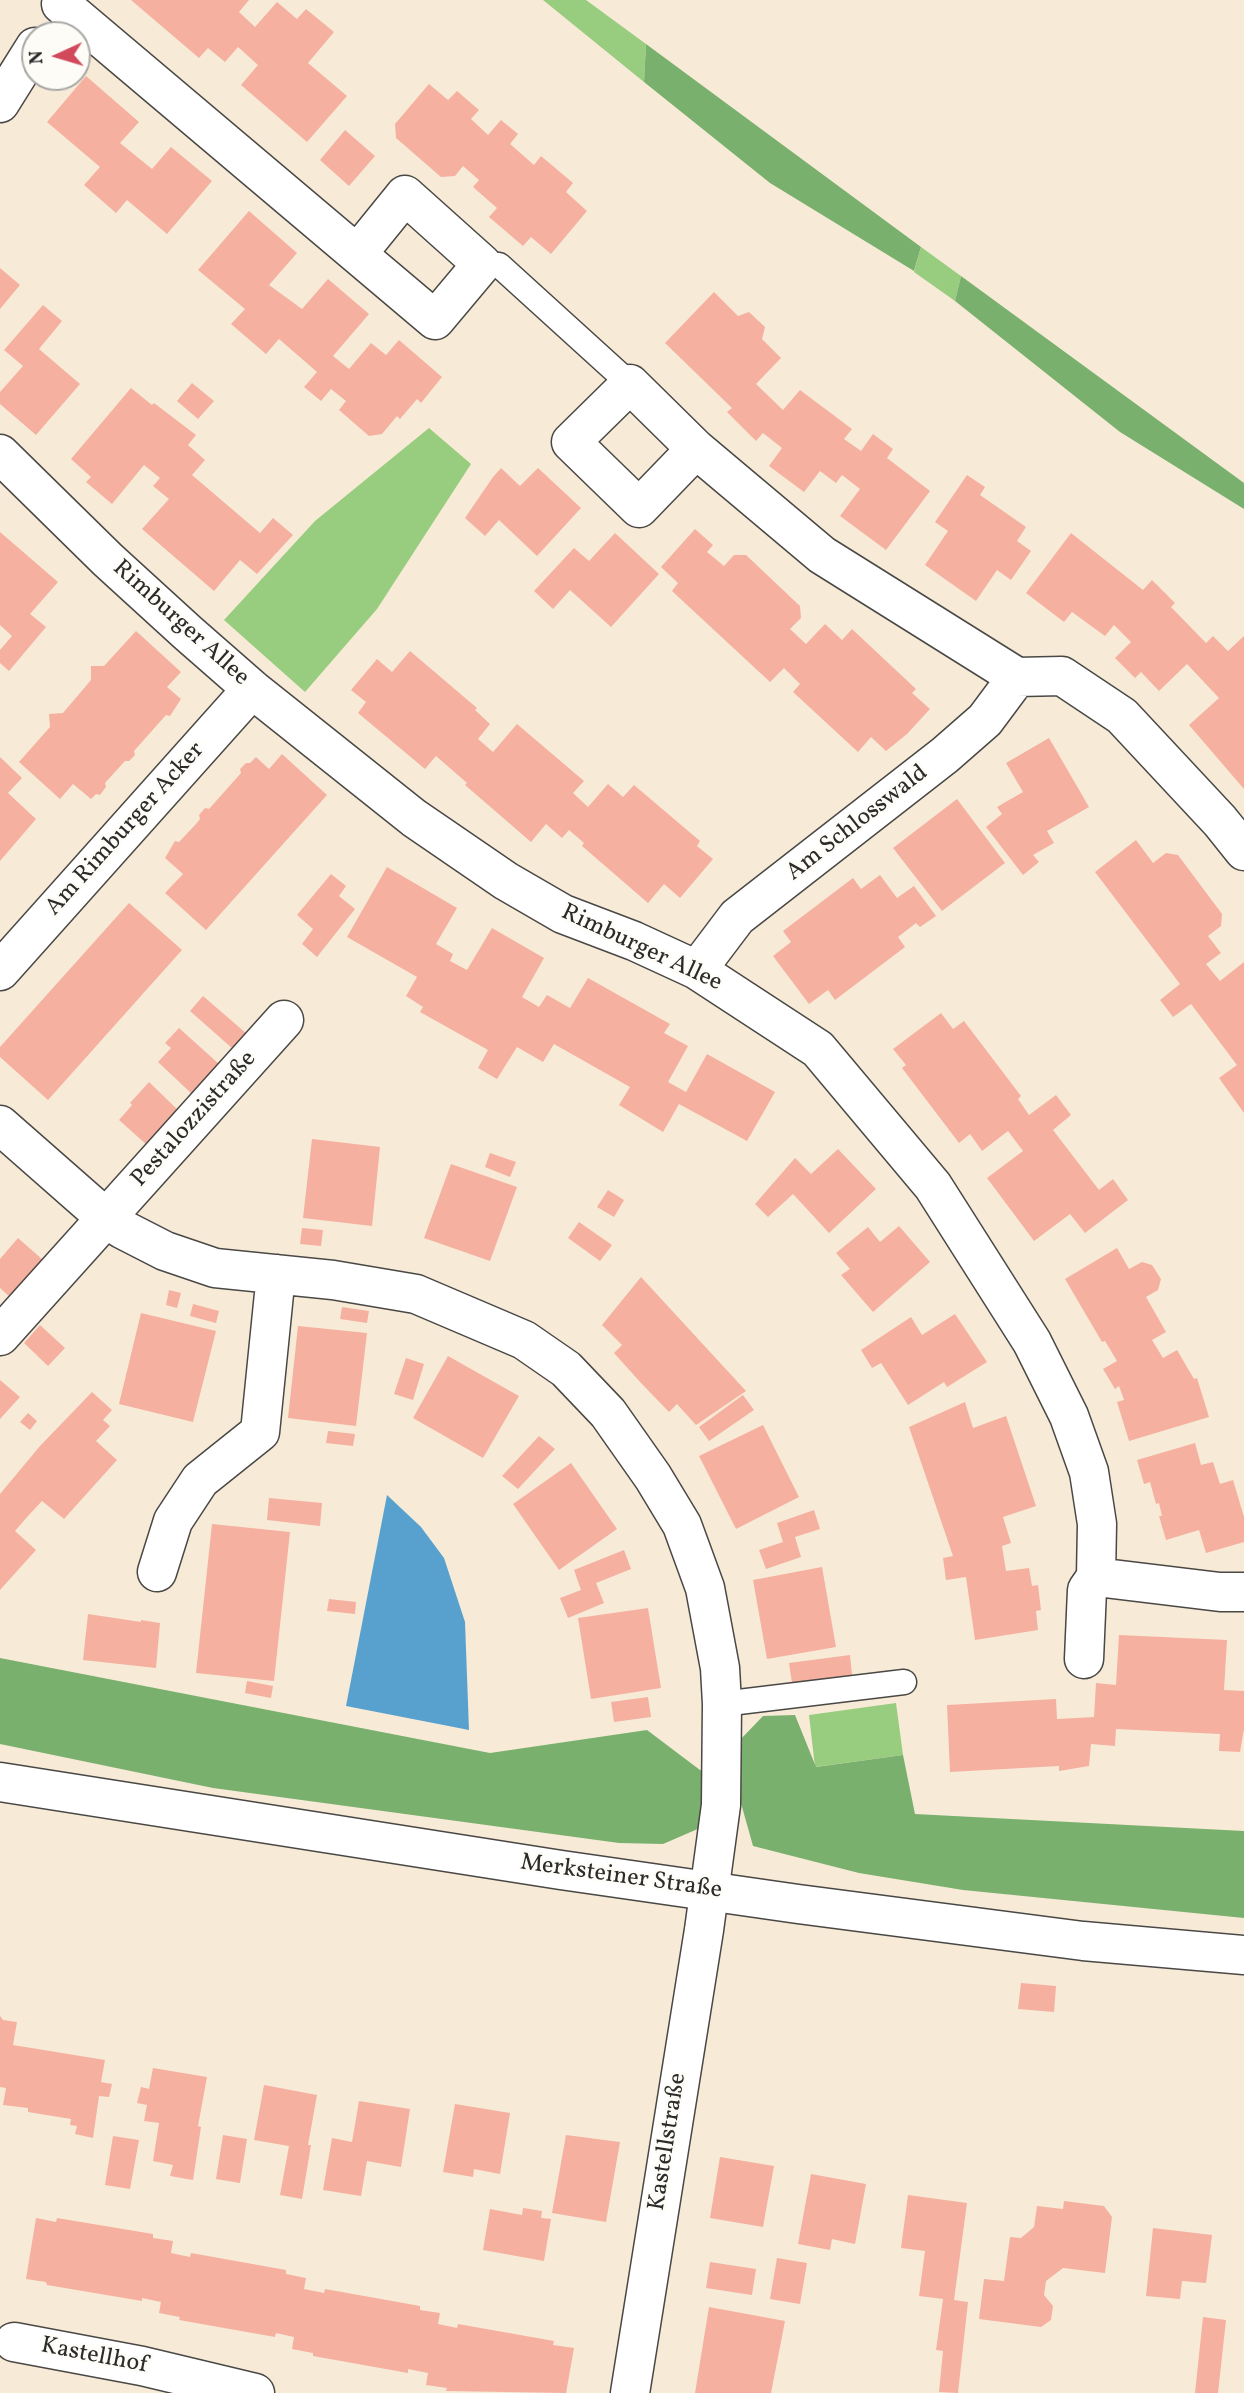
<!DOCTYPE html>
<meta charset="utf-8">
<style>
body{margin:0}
#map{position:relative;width:1244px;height:2393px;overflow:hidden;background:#f7ebd8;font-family:Vollkorn,serif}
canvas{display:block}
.north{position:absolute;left:21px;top:21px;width:70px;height:70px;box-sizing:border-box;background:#fdfcf7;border:2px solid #a9a8a5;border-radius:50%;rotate:266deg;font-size:19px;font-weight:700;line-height:28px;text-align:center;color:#2b2b2b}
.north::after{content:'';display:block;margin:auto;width:24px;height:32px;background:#d1495b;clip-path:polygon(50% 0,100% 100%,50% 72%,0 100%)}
</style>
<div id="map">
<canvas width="1244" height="2393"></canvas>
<div class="north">N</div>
</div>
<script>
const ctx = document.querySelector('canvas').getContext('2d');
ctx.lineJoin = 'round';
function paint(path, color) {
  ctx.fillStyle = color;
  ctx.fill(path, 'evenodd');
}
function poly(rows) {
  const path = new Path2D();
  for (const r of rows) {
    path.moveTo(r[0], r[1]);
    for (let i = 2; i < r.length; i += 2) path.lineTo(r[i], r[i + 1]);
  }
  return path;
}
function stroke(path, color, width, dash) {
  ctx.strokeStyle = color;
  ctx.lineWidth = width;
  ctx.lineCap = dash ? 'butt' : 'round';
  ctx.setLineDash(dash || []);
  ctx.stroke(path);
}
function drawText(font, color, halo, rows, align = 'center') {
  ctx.font = font + ' Vollkorn,serif';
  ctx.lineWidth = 5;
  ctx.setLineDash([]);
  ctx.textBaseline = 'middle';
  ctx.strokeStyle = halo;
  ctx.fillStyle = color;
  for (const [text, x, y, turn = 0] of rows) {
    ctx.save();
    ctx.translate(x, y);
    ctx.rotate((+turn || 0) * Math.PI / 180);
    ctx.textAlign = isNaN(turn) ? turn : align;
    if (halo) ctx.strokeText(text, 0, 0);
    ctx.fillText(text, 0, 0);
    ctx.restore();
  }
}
const green = poly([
 [543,0,586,0,646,44,644,82],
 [921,247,961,276,955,301,914,272],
 [429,428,471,464,377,609,305,692,224,620,315,521],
 [896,1703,903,1755,815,1767,809,1715]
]);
const forest = poly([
 [646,44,921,247,914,271,770,183,644,82],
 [961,276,1244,483,1244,509,1120,432,955,301],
 [0,1658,490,1753,647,1730,700,1770,710,1770,700,1828,663,1844,619,1843,213,1788,0,1744],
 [795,1715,816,1767,903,1755,915,1814,1244,1831,1244,1918,963,1890,859,1873,753,1846,737,1789,738,1742,763,1716]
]);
const water = poly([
 [387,1495,421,1527,444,1558,465,1622,469,1730,346,1706]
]);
const building = poly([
 [131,0,249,0,239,12,255,27,277,2,297,19,306,9,334,32,308,63,347,96,307,142,241,85,258,65,238,47,225,62,208,48,199,58],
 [86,76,139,122,120,143,152,169,171,147,212,181,167,234,127,200,116,213,84,185,100,167,47,122],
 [429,84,448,100,457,91,479,110,471,119,488,135,501,120,518,134,510,144,534,165,541,156,573,183,566,192,587,211,551,254,531,237,523,246,489,217,497,208,473,187,479,180,463,166,455,176,441,177,396,138,395,124],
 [345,130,375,156,349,186,320,160],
 [249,211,297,253,269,285,302,309,328,279,369,314,333,356,349,369,371,343,386,355,399,340,442,377,421,403,417,399,400,419,397,416,382,434,369,436,339,410,346,401,331,389,321,401,304,387,317,372,279,339,266,354,231,324,245,309,198,270],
 [0,268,20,285,0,309],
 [714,292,738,316,749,312,765,327,762,339,781,358,756,384,783,410,800,390,852,429,844,439,861,451,873,434,893,449,887,458,930,491,886,550,840,516,860,489,842,475,836,483,820,471,804,492,769,466,782,448,763,433,756,441,727,412,732,408,665,343],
 [43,305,62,321,39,349,80,384,36,435,0,404,0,392,23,366,4,350],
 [192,383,214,401,198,419,177,401],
 [131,388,152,405,154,403,196,435,188,445,205,460,192,475,260,533,273,518,293,535,257,574,240,560,214,591,142,529,169,499,153,486,160,478,144,465,112,504,86,482,91,477,71,459],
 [501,468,520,486,538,468,581,508,537,556,499,520,485,536,465,518,493,477],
 [967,475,985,487,980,495,1026,527,1017,541,1031,551,1011,580,997,570,976,601,925,565,948,531,935,522],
 [695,529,713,545,707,552,724,566,734,555,746,555,800,606,801,618,790,629,806,644,825,624,842,640,852,629,916,689,912,693,930,709,907,734,886,751,871,737,858,752,793,692,800,684,784,668,770,682,672,591,678,583,661,567],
 [0,532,58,582,30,614,46,627,9,671,0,663,0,650,12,636,0,625],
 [615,533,659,574,611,627,570,590,553,609,534,591,574,548,589,561],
 [1071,533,1143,590,1152,580,1175,603,1171,607,1206,643,1213,636,1228,651,1244,636,1244,789,1189,725,1219,698,1187,664,1159,691,1141,672,1135,678,1115,658,1131,642,1114,625,1105,636,1072,612,1064,622,1026,593],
 [136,631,181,672,167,687,181,699,170,716,166,715,134,751,135,755,129,761,125,761,105,783,106,787,100,795,96,794,91,799,73,784,60,799,19,762,50,727,49,714,63,713,91,680,91,666,104,666],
 [410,651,477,708,475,710,490,724,478,739,493,752,517,724,584,781,573,793,588,807,608,784,623,797,634,785,700,841,697,846,713,859,680,898,664,884,648,903,582,846,584,843,569,830,562,838,546,824,531,842,465,785,467,783,436,756,425,769,358,713,366,702,351,690,377,659,392,672],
 [1049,738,1089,807,1047,831,1054,843,1033,855,1039,862,1023,875,986,827,1002,814,997,807,1023,792,1006,763],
 [282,754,327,795,206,930,165,893,183,874,165,858,175,841,179,842,196,824,200,819,199,815,205,808,209,809,241,773,240,769,246,763,250,763,256,757,269,769],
 [0,757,22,778,8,793,36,819,0,861],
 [957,799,1005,863,942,911,893,848],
 [1136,840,1153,863,1166,853,1178,855,1222,914,1221,926,1208,936,1221,953,1206,964,1220,981,1244,962,1244,1113,1219,1078,1237,1065,1191,1004,1173,1017,1160,1000,1180,984,1095,872],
 [387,867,457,908,436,944,453,954,450,961,467,970,492,928,544,958,522,997,539,1007,547,995,570,1008,588,978,670,1024,664,1033,688,1046,668,1082,686,1092,707,1054,775,1092,747,1141,679,1104,663,1132,619,1105,630,1087,554,1044,543,1062,517,1047,497,1079,478,1068,488,1050,420,1012,423,1007,406,996,417,977,347,937],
 [331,874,346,886,339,896,355,909,317,957,302,944,313,929,297,915],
 [880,875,897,898,914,886,936,916,920,927,916,923,898,937,905,947,835,1000,828,990,809,1004,773,956,791,942,783,931,853,878,861,889],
 [129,903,182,950,48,1100,0,1057,0,1047],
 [203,996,247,1034,233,1049,190,1011],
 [941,1013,953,1029,964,1021,1021,1096,1018,1099,1029,1115,1056,1095,1071,1115,1053,1130,1099,1190,1113,1179,1128,1200,1085,1233,1070,1214,1034,1241,987,1178,1023,1151,1008,1131,982,1151,970,1134,959,1143,902,1068,906,1065,893,1049],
 [179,1028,219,1064,192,1094,158,1062,171,1048,165,1043],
 [149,1082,178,1110,147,1145,119,1120,132,1105,130,1103],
 [312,1139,380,1147,372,1226,303,1218],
 [838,1149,876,1189,829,1233,793,1194,768,1217,755,1204,795,1158,811,1174],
 [490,1153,516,1162,510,1177,485,1167],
 [451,1164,517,1187,490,1261,424,1238],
 [608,1190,624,1200,614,1217,597,1207],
 [579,1222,612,1245,600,1261,568,1238],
 [899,1226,930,1262,873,1312,841,1275,850,1269,836,1253,868,1227,880,1242],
 [302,1228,323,1230,321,1246,300,1244],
 [18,1238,43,1260,10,1297,0,1288,0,1259],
 [1117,1248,1129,1269,1142,1262,1152,1265,1161,1279,1158,1290,1146,1297,1166,1332,1152,1340,1163,1358,1177,1350,1194,1379,1197,1378,1209,1417,1129,1441,1117,1402,1124,1400,1119,1386,1115,1389,1103,1369,1117,1361,1105,1341,1102,1342,1065,1279],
 [641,1277,746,1391,696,1425,677,1404,669,1412,641,1383,614,1353,622,1345,602,1325],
 [169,1290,181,1293,177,1308,166,1305],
 [193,1304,219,1311,216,1323,190,1316],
 [342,1307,369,1311,367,1323,340,1319],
 [141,1313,216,1331,193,1422,119,1404],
 [955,1314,987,1362,947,1387,944,1382,908,1405,881,1363,872,1368,861,1350,911,1317,922,1335],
 [40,1325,65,1348,48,1366,24,1343],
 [298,1326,367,1333,356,1426,288,1418],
 [448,1356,519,1396,483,1458,413,1418],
 [406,1358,424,1364,413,1400,394,1394],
 [0,1380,20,1397,0,1419],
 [92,1392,112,1410,103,1420,110,1426,96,1441,117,1460,64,1519,42,1501,28,1516,15,1531,36,1550,0,1590,0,1494,40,1446],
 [743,1395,754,1410,709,1441,699,1427],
 [965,1402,973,1428,1006,1416,1036,1506,1003,1517,1011,1543,1002,1546,1006,1571,1029,1568,1032,1586,1038,1585,1041,1610,1036,1611,1038,1630,975,1640,966,1577,946,1580,943,1558,953,1556,909,1427],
 [28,1413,37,1421,30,1430,20,1422],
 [763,1425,799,1497,736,1529,699,1456],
 [328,1431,355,1434,353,1446,326,1443],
 [539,1436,555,1449,518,1489,502,1476],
 [1195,1443,1201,1465,1213,1462,1220,1484,1233,1480,1244,1517,1244,1542,1206,1553,1199,1530,1166,1540,1159,1516,1162,1516,1159,1503,1156,1504,1150,1482,1144,1484,1137,1460],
 [571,1463,617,1529,559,1570,513,1504],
 [269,1498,322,1503,320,1526,267,1520],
 [814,1510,820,1529,795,1537,801,1557,766,1569,759,1550,783,1542,777,1523],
 [212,1524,290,1532,274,1681,196,1673],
 [624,1550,631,1569,596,1583,604,1603,568,1618,560,1598,581,1590,574,1570],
 [822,1567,836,1647,767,1659,753,1580],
 [329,1599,356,1602,355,1614,327,1611],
 [648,1608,661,1688,591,1699,578,1618],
 [88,1614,141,1622,141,1620,160,1623,156,1668,83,1660],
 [1119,1635,1227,1640,1224,1690,1244,1691,1244,1729,1240,1752,1219,1751,1220,1734,1116,1729,1115,1746,1091,1744,1089,1766,1059,1771,1059,1766,950,1772,947,1705,1056,1699,1057,1719,1094,1717,1096,1683,1116,1685],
 [850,1655,852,1675,792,1683,789,1663],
 [247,1681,273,1686,271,1698,245,1693],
 [648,1697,651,1717,614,1722,611,1702],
 [1021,1983,1056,1986,1054,2012,1018,2009],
 [0,2016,3,2020,17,2022,13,2045,105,2060,101,2082,112,2084,109,2097,99,2096,93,2138,75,2134,77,2126,70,2125,71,2119,28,2112,28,2108,3,2105,6,2088,0,2087],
 [153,2068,207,2077,198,2126,201,2127,193,2180,170,2176,173,2165,153,2161,159,2123,144,2121,147,2105,137,2103,141,2087,149,2089],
 [264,2085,317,2095,308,2145,311,2145,302,2199,280,2195,289,2146,254,2140],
 [359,2101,410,2109,401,2167,367,2161,361,2196,323,2190,332,2138,352,2142],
 [455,2104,510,2113,500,2174,474,2169,473,2177,443,2172],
 [223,2135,247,2139,240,2183,216,2179],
 [566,2135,620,2142,606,2222,552,2213],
 [113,2136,139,2140,130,2189,105,2185],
 [720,2157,774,2166,763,2227,710,2218],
 [811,2174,866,2184,855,2244,832,2239,830,2250,798,2244],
 [908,2195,967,2203,954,2300,968,2302,958,2393,939,2392,943,2351,936,2350,943,2299,919,2296,925,2251,901,2248],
 [1064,2201,1104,2206,1112,2217,1105,2273,1063,2268,1046,2281,1044,2295,1053,2306,1051,2320,1041,2327,979,2319,984,2279,1004,2281,1010,2237,1021,2238,1034,2227,1037,2206,1063,2209],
 [523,2208,542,2211,541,2218,551,2219,544,2261,483,2250,490,2209,522,2215],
 [36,2218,56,2222,57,2218,153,2234,153,2238,173,2241,171,2253,190,2257,191,2253,286,2270,286,2274,306,2278,304,2289,324,2293,325,2289,420,2306,420,2310,440,2313,438,2324,457,2328,458,2324,554,2341,553,2345,574,2348,566,2393,446,2391,447,2388,426,2385,428,2373,408,2369,408,2373,313,2356,313,2353,292,2349,294,2337,276,2333,275,2337,179,2320,180,2317,159,2313,161,2302,142,2298,142,2301,47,2285,46,2282,26,2279],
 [1153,2228,1212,2235,1206,2283,1182,2281,1180,2299,1146,2296],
 [777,2258,807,2263,800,2304,770,2299],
 [710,2262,756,2269,752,2295,706,2288],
 [709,2307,785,2321,771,2393,695,2393],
 [1203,2317,1226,2320,1218,2393,1195,2393]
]);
const lane = poly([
 [482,264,499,265,630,384],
 [722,1704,904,1682]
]);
const street = poly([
 [61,4,435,320,482,264,405,195,358,253],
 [0,103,35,47],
 [696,449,639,508,571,442,630,384,696,449,822,555,1017,677,1062,676,1122,716,1220,821,1244,851],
 [0,454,108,560,188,633,252,689,414,818,506,881,563,914,634,941,697,970,818,1049,933,1186,1032,1342,1069,1416,1089,1472,1097,1524,1096,1577,1087,1590,1084,1659],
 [697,970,737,917,945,755,985,720,1017,677],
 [0,971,252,689],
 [0,1125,107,1219,122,1229,165,1251,215,1268,333,1280,416,1294,524,1340,566,1369,608,1413,653,1477,682,1525,705,1588,720,1668,722,1704,721,1805,704,1930,630,2393],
 [0,1336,284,1020],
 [157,1572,173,1521,200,1480,260,1432,276,1274],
 [1096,1577,1220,1592,1244,1592],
 [14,2342,142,2366,255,2393]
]);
const secondary = poly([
 [0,1782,561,1870,798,1904,1083,1941,1244,1955]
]);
const streetNames = [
 ["Rimburger Allee",180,624,42],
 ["Am Schlosswald",858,824,-38],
 ["Am Rimburger Acker",126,830,-48],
 ["Rimburger Allee",641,949,25],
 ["Pestalozzistraße",195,1120,-48],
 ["Merksteiner Straße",621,1878,8],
 ["Kastellstraße",669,2142,-81],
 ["Kastellhof",94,2357,11]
];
paint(green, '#98cc7e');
paint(forest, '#7ab06d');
paint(water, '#58a1cf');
paint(building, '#f5b0a0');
stroke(lane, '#4a4845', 27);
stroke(street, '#4a4845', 41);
stroke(secondary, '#4a4845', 41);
stroke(lane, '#fff', 24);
stroke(street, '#fff', 38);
stroke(secondary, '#fff', 38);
drawText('24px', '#2b2b2b', '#fdfcf7', streetNames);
</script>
